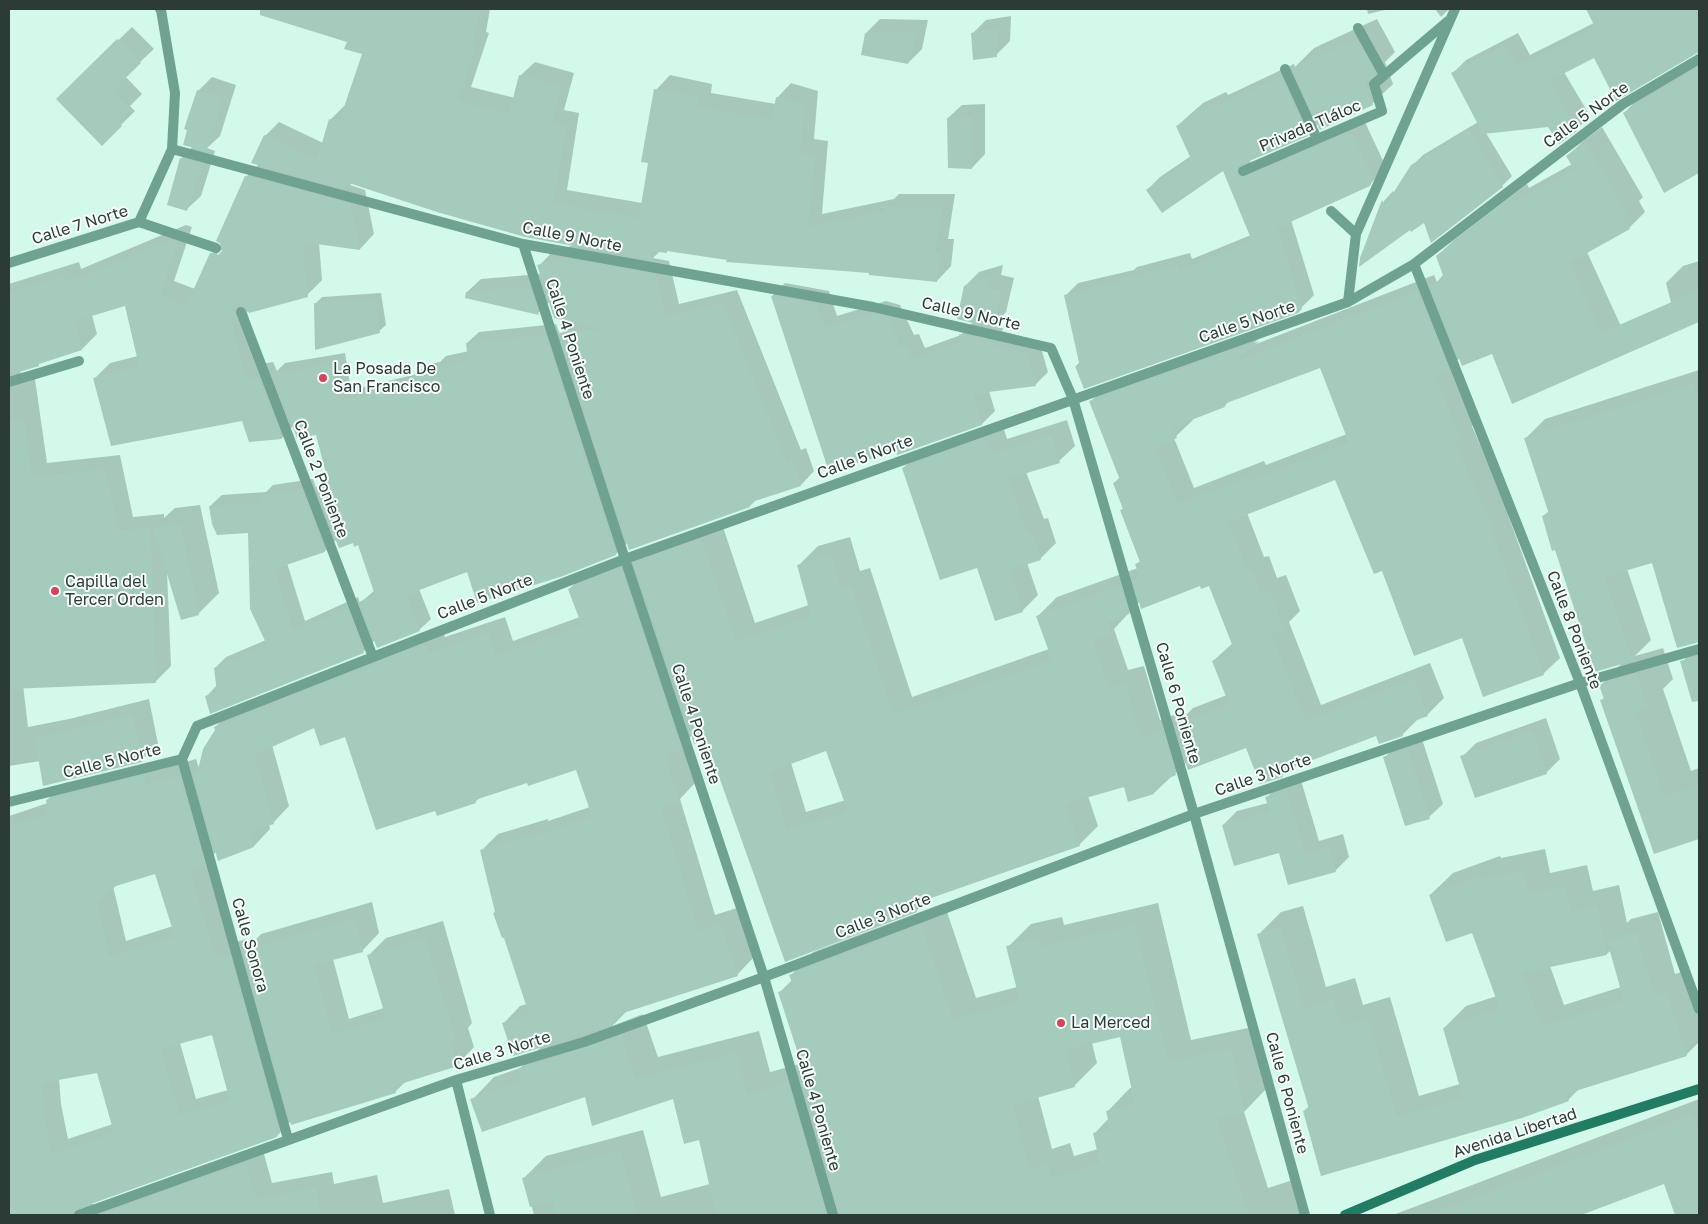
<!DOCTYPE html>
<meta charset="utf-8">
<style>
body{margin:0}
#map{position:relative;width:1708px;height:1224px;overflow:hidden;background:#d2f9ea;font-family:"Golos Text",sans-serif}
canvas{display:block}
.frame{position:absolute;inset:0;border:10px solid #2c3b35;pointer-events:none}
</style>
<div id="map">
<canvas width="1708" height="1224"></canvas>
<div class="frame"></div>
</div>
<script>
const ctx = document.querySelector('canvas').getContext('2d');
ctx.lineJoin = 'round';
function paint(path, color) {
  ctx.fillStyle = color;
  ctx.fill(path, 'evenodd');
}
function poly(rows) {
  const path = new Path2D();
  for (const r of rows) {
    path.moveTo(r[0], r[1]);
    for (let i = 2; i < r.length; i += 2) path.lineTo(r[i], r[i + 1]);
  }
  return path;
}
function stroke(path, color, width, dash) {
  ctx.strokeStyle = color;
  ctx.lineWidth = width;
  ctx.lineCap = dash ? 'butt' : 'round';
  ctx.setLineDash(dash || []);
  ctx.stroke(path);
}
function drawText(font, color, halo, rows, align = 'center') {
  ctx.font = font + ' "Golos Text",sans-serif';
  ctx.lineWidth = 4;
  ctx.setLineDash([]);
  ctx.textBaseline = 'middle';
  ctx.strokeStyle = halo;
  ctx.fillStyle = color;
  for (const [text, x, y, turn = 0] of rows) {
    ctx.save();
    ctx.translate(x, y);
    ctx.rotate((+turn || 0) * Math.PI / 180);
    ctx.textAlign = isNaN(turn) ? turn : align;
    if (halo) ctx.strokeText(text, 0, 0);
    ctx.fillText(text, 0, 0);
    ctx.restore();
  }
}
const shadow = poly([
 [358,9,490,9,486,32,489,33,471,87,515,98,520,76,535,62,574,73,564,110,579,113,567,190,642,203,649,162,656,90,670,75,712,84,711,93,776,104,777,98,791,83,818,91,814,139,828,141,822,214,894,199,899,194,955,194,948,239,954,239,951,266,937,281,870,272,728,259,668,250,666,252,660,251,653,258,669,261,679,304,737,290,801,450,806,448,814,471,801,485,756,500,750,506,630,549,628,542,616,554,562,575,468,571,419,589,431,619,419,630,375,640,363,652,206,697,217,685,215,668,226,657,266,640,249,532,210,506,222,495,266,492,273,485,313,479,316,488,328,476,317,433,293,426,282,438,250,441,243,420,95,378,110,363,138,356,126,305,92,315,97,334,82,349,18,370,22,374,34,372,47,463,120,455,133,517,164,514,164,518,175,508,200,505,219,593,198,614,167,572,171,666,156,681,40,614,9,618,9,284,79,262,81,269,186,225,192,227,174,281,195,289,211,254,222,243,246,177,259,164,265,136,279,122,323,143,331,119,345,105,363,53,346,48],
 [352,183,574,245,552,252,539,266,541,274,481,279,467,292,538,313,550,301,573,321,560,335,556,324,479,332,467,343,469,351,446,356,440,362,426,365,417,374,351,390,345,353,285,363,277,371,273,362,261,364,247,312,307,295,322,280,319,243,360,249,374,234,365,190,350,185],
 [226,246,228,247,217,257,217,254],
 [337,539,359,544,375,590,360,603,358,597,305,621,287,563,325,551],
 [1367,9,1389,9,1368,14],
 [1435,9,1449,9,1441,17],
 [1588,9,1699,9,1699,52,1595,56,1564,72,1590,116,1577,129,1549,126,1486,133,1512,176,1502,186,1424,221,1361,258,1384,201,1393,191,1394,194,1412,166,1423,155,1478,122,1453,73,1466,60,1518,33,1530,55,1594,23],
 [1011,16,1010,41,996,55,972,34,986,20],
 [880,19,928,20,922,49,908,63,866,33],
 [1377,19,1395,52,1385,62,1393,84,1372,104,1319,123,1307,134,1250,159,1251,164,1364,120,1385,165,1382,172,1369,185,1291,220,1314,295,1301,308,1084,387,1076,366,1080,362,1065,296,1078,283,1134,270,1137,267,1190,253,1192,259,1251,235,1224,169,1147,190,1160,177,1191,156,1177,126,1203,103,1226,92,1228,95,1294,64,1295,67,1314,48],
 [132,27,154,49,125,76,142,94,130,106,135,111,102,144,72,85],
 [1699,63,1699,172,1665,191,1624,113,1637,100],
 [212,77,236,85,220,136,207,148,215,151,201,196,187,209,181,159,193,146,198,91],
 [985,104,985,154,972,168,948,118,962,105],
 [1602,127,1643,197,1639,201,1645,212,1629,228,1587,252,1625,335,1460,358,1453,364,1476,422,1472,426,1510,514,1508,515,1560,658,1543,674,1463,637,1383,570,1336,479,1247,513,1264,557,1269,556,1277,578,1286,575,1300,611,1289,622,1321,705,1430,663,1444,698,1427,715,1419,718,1402,735,1377,734,1291,767,1282,776,1247,746,1187,762,1154,793,1124,786,1088,796,1098,826,1079,845,930,897,916,911,785,960,707,738,692,735,683,745,695,783,680,799,715,915,737,908,753,958,737,975,628,1010,612,1026,643,1014,658,1057,759,1031,770,1072,803,1063,779,993,792,980,791,975,813,952,944,903,976,998,1017,987,1008,947,1031,924,1062,917,1064,925,1158,903,1191,1040,1253,1027,1266,1089,1244,1112,1268,1188,1293,1180,1305,1215,1213,1215,1204,1189,1187,1195,1194,1215,534,1215,524,1178,546,1156,643,1130,661,1197,710,1184,700,1139,674,1097,586,1096,472,1100,494,1077,520,1068,542,1046,504,1023,520,1006,527,1004,496,911,481,851,498,834,548,819,548,821,590,807,577,768,528,782,481,797,475,802,436,809,346,736,315,727,272,745,289,806,273,823,269,824,270,829,254,846,216,852,209,860,233,943,246,939,249,947,261,934,372,902,379,933,362,951,333,959,349,1019,384,1008,369,955,386,938,443,921,472,1023,468,1028,474,1047,457,1065,406,1081,395,1092,291,1121,277,1136,89,1203,99,1205,262,1147,272,1183,332,1172,334,1184,377,1175,383,1203,449,1189,455,1215,9,1215,9,816,48,803,47,800,64,783,162,769,196,759,199,768,216,730,215,727,232,711,441,629,445,637,505,617,513,641,580,617,569,589,586,573,721,521,755,623,809,605,799,565,818,546,850,537,860,571,870,568,912,697,1049,649,1038,616,1057,597,1138,568,1136,565,1141,560,1114,483,1120,477,1090,402,1107,385,1272,326,1251,346,1434,275,1437,282,1444,274,1437,256,1454,240,1527,184,1529,188,1572,164,1568,156,1584,140],
 [1321,366,1347,434,1266,465,1264,461,1194,488,1174,438,1193,420,1192,418,1225,406,1229,401],
 [1209,584,1233,643,1213,661,1227,695,1193,708,1183,718,1181,712,1160,720,1144,666,1128,670,1114,629,1140,601,1200,585],
 [827,750,846,800,806,812,791,763],
 [156,872,173,926,126,941,113,886],
 [212,1034,228,1090,196,1099,180,1043],
 [1121,1036,1133,1088,1130,1088,1108,1111,1109,1118,1094,1134,1098,1149,1074,1156,1070,1143,1052,1149,1038,1096,1074,1086,1097,1063,1092,1043],
 [98,1071,113,1124,68,1139,61,1104,59,1078],
 [1699,261,1699,313,1676,322,1666,283,1683,266],
 [1003,265,1001,275,1014,278,1006,312,993,326,1003,328,1002,331,1039,341,1048,372,1035,385,989,391,995,411,982,424,898,453,897,449,829,470,772,296,785,283,829,291,837,316,886,301,900,305,914,335,919,334,925,348,961,335,973,322,965,286,979,272],
 [381,293,386,325,379,331,315,304,322,297],
 [1699,370,1699,641,1652,561,1627,569,1651,640,1635,656,1663,648,1673,679,1663,689,1691,771,1699,768,1699,838,1655,853,1602,700,1605,697,1601,685,1623,662,1556,549,1543,516,1549,511,1525,439,1545,419],
 [1067,420,1075,446,1059,461,1026,472,1044,519,1048,518,1056,543,1040,559,1027,563,1038,595,1022,611,977,566,903,468,919,452,1002,423,1007,439],
 [1699,644,1699,687,1690,690,1682,662],
 [20,659,28,727,69,719,149,699,158,744,141,761,40,761,9,766,9,660],
 [1546,718,1560,759,1546,773,1462,757,1476,743],
 [1421,736,1443,804,1429,817,1384,758,1398,744],
 [1300,777,1319,841,1343,834,1349,857,1336,870,1288,884,1279,852,1223,825,1237,811,1268,803,1266,798,1280,784],
 [1545,849,1550,873,1587,865,1593,891,1619,885,1627,923,1631,919,1658,912,1675,974,1688,970,1699,1004,1699,1042,1686,1055,1580,1088,1568,1100,1322,1175,1304,1111,1309,1106,1258,935,1281,912,1303,906,1326,987,1355,978,1363,1005,1390,997,1419,1096,1460,1084,1444,1028,1466,1006,1497,996,1473,932,1430,895,1453,873,1500,856,1501,858],
 [1611,950,1621,987,1564,1005,1550,966,1607,954],
 [1699,1099,1699,1215,1676,1215,1664,1182,1578,1215,1393,1215]
]);
const building = poly([
 [260,9,479,9,472,46,476,47,457,101,509,114,519,75,561,87,551,124,566,127,553,204,639,218,648,163,641,162,654,89,699,98,697,107,772,120,776,97,804,105,800,153,815,155,808,227,884,212,884,207,942,207,935,253,940,253,937,282,869,275,869,273,726,262,727,260,667,251,667,253,650,251,652,260,525,237,437,212,346,182,347,189,251,163,264,135,317,160,329,119,339,122,362,54,344,49,347,42,260,15],
 [1586,9,1693,9,1699,19,1699,52,1616,101,1594,58,1549,81,1578,130,1559,144,1548,127,1483,134,1451,73,1505,45,1517,67,1595,27],
 [997,29,997,57,973,60,971,33],
 [865,33,916,33,908,64,861,55],
 [117,39,141,63,112,91,129,108,117,120,122,126,102,146,56,99],
 [1356,39,1375,74,1364,82,1373,105,1320,130,1292,68],
 [1699,67,1699,173,1664,193,1623,113],
 [1281,76,1308,136,1240,165,1236,170,1239,176,1246,177,1351,132,1373,179,1370,186,1277,228,1302,309,1298,313,1084,389,1075,366,1080,367,1064,295,1123,282,1123,280,1178,265,1179,271,1252,241,1223,171,1162,213,1146,190,1191,159,1176,126,1190,119,1189,115,1213,104,1215,107],
 [197,90,223,99,206,151,183,145,187,130,184,129],
 [972,117,972,169,948,168,947,118],
 [1469,131,1503,187,1431,243,1424,223,1411,232,1410,230,1359,267,1360,258,1382,200,1385,206,1411,165],
 [1585,142,1627,214,1623,217,1630,229,1569,263,1601,333,1699,290,1699,322,1512,404,1492,354,1462,366,1430,286,1445,281,1436,256,1510,199,1513,203,1574,169,1566,156],
 [180,158,202,164,187,211,167,205],
 [245,176,350,204,360,250,302,242,308,297,249,313,245,306,239,305,234,310,235,316,230,318,246,379,258,377,282,439,249,442,242,421,111,446,93,378,139,366,125,306,75,321,82,350,39,364,39,366,9,375,9,294,23,288,64,277,66,283,170,240,177,242,160,296,186,306,210,253,218,255,222,251,221,244,216,241],
 [561,258,656,275,665,317,723,303,787,463,793,461,801,486,749,503,750,507,629,550,559,333,603,329,554,318,537,265],
 [990,277,988,289,1001,291,993,328,957,319,964,286],
 [530,287,539,315,465,298,466,292],
 [1417,291,1449,370,1435,376,1460,440,1455,442,1494,532,1492,533,1544,675,1483,697,1462,638,1414,656,1382,571,1374,574,1335,480,1228,522,1248,573,1252,572,1260,594,1269,590,1284,629,1271,634,1305,721,1413,679,1428,716,1400,726,1403,736,1379,744,1376,736,1281,772,1283,777,1260,784,1246,748,1188,770,1175,725,1229,704,1212,661,1235,652,1209,586,1201,589,1200,586,1141,609,1133,581,1140,578,1135,564,1140,562,1120,510,1123,509,1113,483,1120,480,1089,401,1260,341,1237,358,1238,361],
 [1320,368,1349,443,1249,481,1248,477,1177,504,1155,447,1177,438,1173,427,1225,407,1224,404],
 [771,296,816,304,824,328,872,314,888,317,901,348,906,346,912,360,962,342,959,334,990,341,990,344,1026,353,1036,386,973,394,982,425,897,455,896,451,829,472],
 [375,299,380,333,315,350,314,303],
 [545,335,616,555,563,576,477,603,467,572,406,595,420,631,377,648,359,602,375,595,358,545,354,547,353,543,339,548,315,487,329,485,316,435,297,438,272,374,334,364,340,401,414,383,413,376,435,372,434,367,468,360,466,343],
 [1693,384,1699,406,1699,642,1677,648,1652,563,1604,577,1632,661,1595,672,1555,550,1552,551,1542,516,1549,514,1524,438],
 [24,420,32,478,105,469,118,531,150,528,156,683,9,689,9,421],
 [1051,435,1060,463,1007,479,1028,534,1032,533,1041,560,1009,570,1023,612,995,621,977,568,940,580,902,468,986,438,991,454],
 [301,489,325,552,274,569,293,632,347,608,364,653,210,714,205,696,217,693,214,668,267,645,250,609,248,533,217,535,212,524,209,506,261,503,260,496],
 [180,525,199,615,181,620,153,528],
 [701,539,736,642,811,616,797,565,831,555,841,589,851,586,893,715,1052,660,1036,616,1120,586,1129,614,1107,622,1111,634,1093,640,1109,689,1125,684,1141,738,1162,730,1176,775,1152,785,1154,794,1128,802,1124,787,1065,804,1080,846,914,904,917,912,785,962,706,740,694,744,634,563],
 [826,751,848,812,787,830,769,772],
 [621,568,681,749,664,754,679,801,661,807,698,931,720,923,738,976,614,1016,616,1023,582,1035,513,1056,502,1023,529,1014,504,938,502,938,493,913,495,912,480,850,531,835,532,837,592,816,576,770,528,786,527,783,475,800,476,803,437,816,435,811,376,830,345,737,320,746,314,728,254,755,274,824,251,831,254,847,218,861,193,772,198,770,203,749,215,730,214,727,425,644,428,653,488,633,496,656,582,626,568,589],
 [1699,656,1699,701,1692,702,1680,661],
 [1636,674,1647,707,1635,711,1664,797,1699,786,1699,839,1654,854,1600,700,1604,699,1599,685],
 [133,715,142,762,43,786,35,739],
 [1532,731,1547,774,1475,798,1460,756],
 [1407,749,1430,819,1405,826,1383,757],
 [144,776,146,785,179,776,205,866,191,871,194,881,192,881,216,959,230,955,278,1129,275,1130,277,1137,77,1209,73,1211,72,1215,9,1215,9,827,48,814,46,800],
 [155,874,175,937,109,957,97,903,116,886],
 [212,1035,230,1101,179,1115,160,1049],
 [97,1073,114,1133,51,1155,45,1122,42,1083],
 [1286,790,1305,854,1329,847,1336,872,1288,885,1279,853,1234,866,1222,825,1270,811,1265,797],
 [1523,871,1528,894,1565,886,1571,913,1597,907,1607,955,1522,973,1542,1027,1624,1001,1607,941,1636,933,1653,995,1666,992,1687,1056,1566,1094,1569,1101,1522,1118,1321,1176,1303,1111,1309,1109,1257,934,1280,928,1304,1009,1333,1000,1341,1027,1368,1019,1397,1117,1463,1098,1443,1028,1500,1009,1472,933,1446,942,1429,895,1478,877,1479,880],
 [355,918,363,952,314,965,332,1035,386,1018,367,955,425,938,456,1041,450,1043,458,1066,394,1086,396,1093,291,1125,243,951],
 [921,925,953,1020,1020,1002,1006,946,1040,939,1042,947,1135,925,1169,1062,1231,1049,1244,1113,1216,1119,1248,1215,840,1215,801,1080,806,1078,778,992,794,987,789,975],
 [1120,1037,1135,1104,1106,1111,1110,1129,1093,1133,1100,1164,1051,1178,1048,1165,1029,1171,1012,1105,1075,1087,1066,1050],
 [621,1036,635,1079,737,1053,747,1094,788,1083,826,1215,716,1215,699,1140,684,1144,673,1099,592,1126,585,1097,482,1132,470,1099,522,1082,518,1069,586,1048],
 [1692,1115,1699,1134,1699,1215,1675,1215,1664,1184,1581,1215,1434,1215,1434,1213],
 [620,1151,637,1215,555,1215,554,1201,530,1207,522,1178],
 [246,1163,256,1199,316,1188,320,1215,99,1215]
]);
const pedestrian = poly([
 [160,9,161,10,175,93,172,149]
]);
const minor = poly([
 [1358,28,1384,75],
 [1285,69,1317,139],
 [1243,171,1382,111,1374,84,1448,21],
 [1331,211,1356,234],
 [139,222,172,149,523,244,873,307,1051,348,1073,399,1194,814,1305,1215],
 [523,244,625,559,764,977,833,1215],
 [9,263,139,222,216,248],
 [1414,264,1580,683,1699,1009],
 [1348,302,1356,234,1455,9],
 [241,312,373,657],
 [9,382,79,361],
 [182,759,288,1139],
 [9,802,182,759,197,726,373,657,625,559,1348,302,1414,264,1623,104,1699,59],
 [456,1080,490,1215],
 [79,1215,456,1080,584,1042,764,977,1194,814,1580,683,1699,649]
]);
const secondary = poly([
 [1345,1215,1475,1160,1699,1089]
]);
const markers = [
 [323,378,5,"#d4445d"],
 [55,591,5,"#d4445d"],
 [1061,1023,5,"#d4445d"]
];
const streetNames = [
 ["Calle 5 Norte",1586,115,-36],
 ["Privada Tláloc",1310,126,-23],
 ["Calle 7 Norte",80,225,-17],
 ["Calle 9 Norte",572,237,11],
 ["Calle 9 Norte",971,314,13],
 ["Calle 5 Norte",1247,322,-19],
 ["Calle 4 Poniente",570,339,72],
 ["Calle 5 Norte",865,457,-20],
 ["Calle 2 Poniente",321,479,69],
 ["Calle 5 Norte",485,597,-21],
 ["Calle 8 Poniente",1574,630,69],
 ["Calle 6 Poniente",1178,703,74],
 ["Calle 4 Poniente",696,724,72],
 ["Calle 5 Norte",112,761,-14],
 ["Calle 3 Norte",1263,775,-19],
 ["Calle 3 Norte",883,916,-21],
 ["Calle Sonora",250,945,74],
 ["Calle 3 Norte",502,1051,-17],
 ["Calle 6 Poniente",1287,1093,75],
 ["Calle 4 Poniente",818,1110,74],
 ["Avenida Libertad",1515,1133,-18]
];
const poiNames = [
 ["La Posada De",333,369],
 ["San Francisco",333,387],
 ["Capilla del",65,582],
 ["Tercer Orden",65,600],
 ["La Merced",1071,1023]
];
paint(shadow, '#0003');
paint(building, '#a5cbbd');
stroke(pedestrian, '#6fa290', 10);
stroke(minor, '#6fa290', 10);
stroke(secondary, '#227c63', 10);
for (const [x, y, r, color] of markers) {
  const dot = new Path2D();
  dot.arc(x, y, r, 0, 2 * Math.PI);
  ctx.fillStyle = color;
  ctx.fill(dot);
  stroke(dot, '#f7fefb', 2);
}
drawText('16px', '#2c3b35', '#f7fefb', streetNames);
drawText('16px', '#2c3b35', '#f7fefb', poiNames, 'left');
</script>
